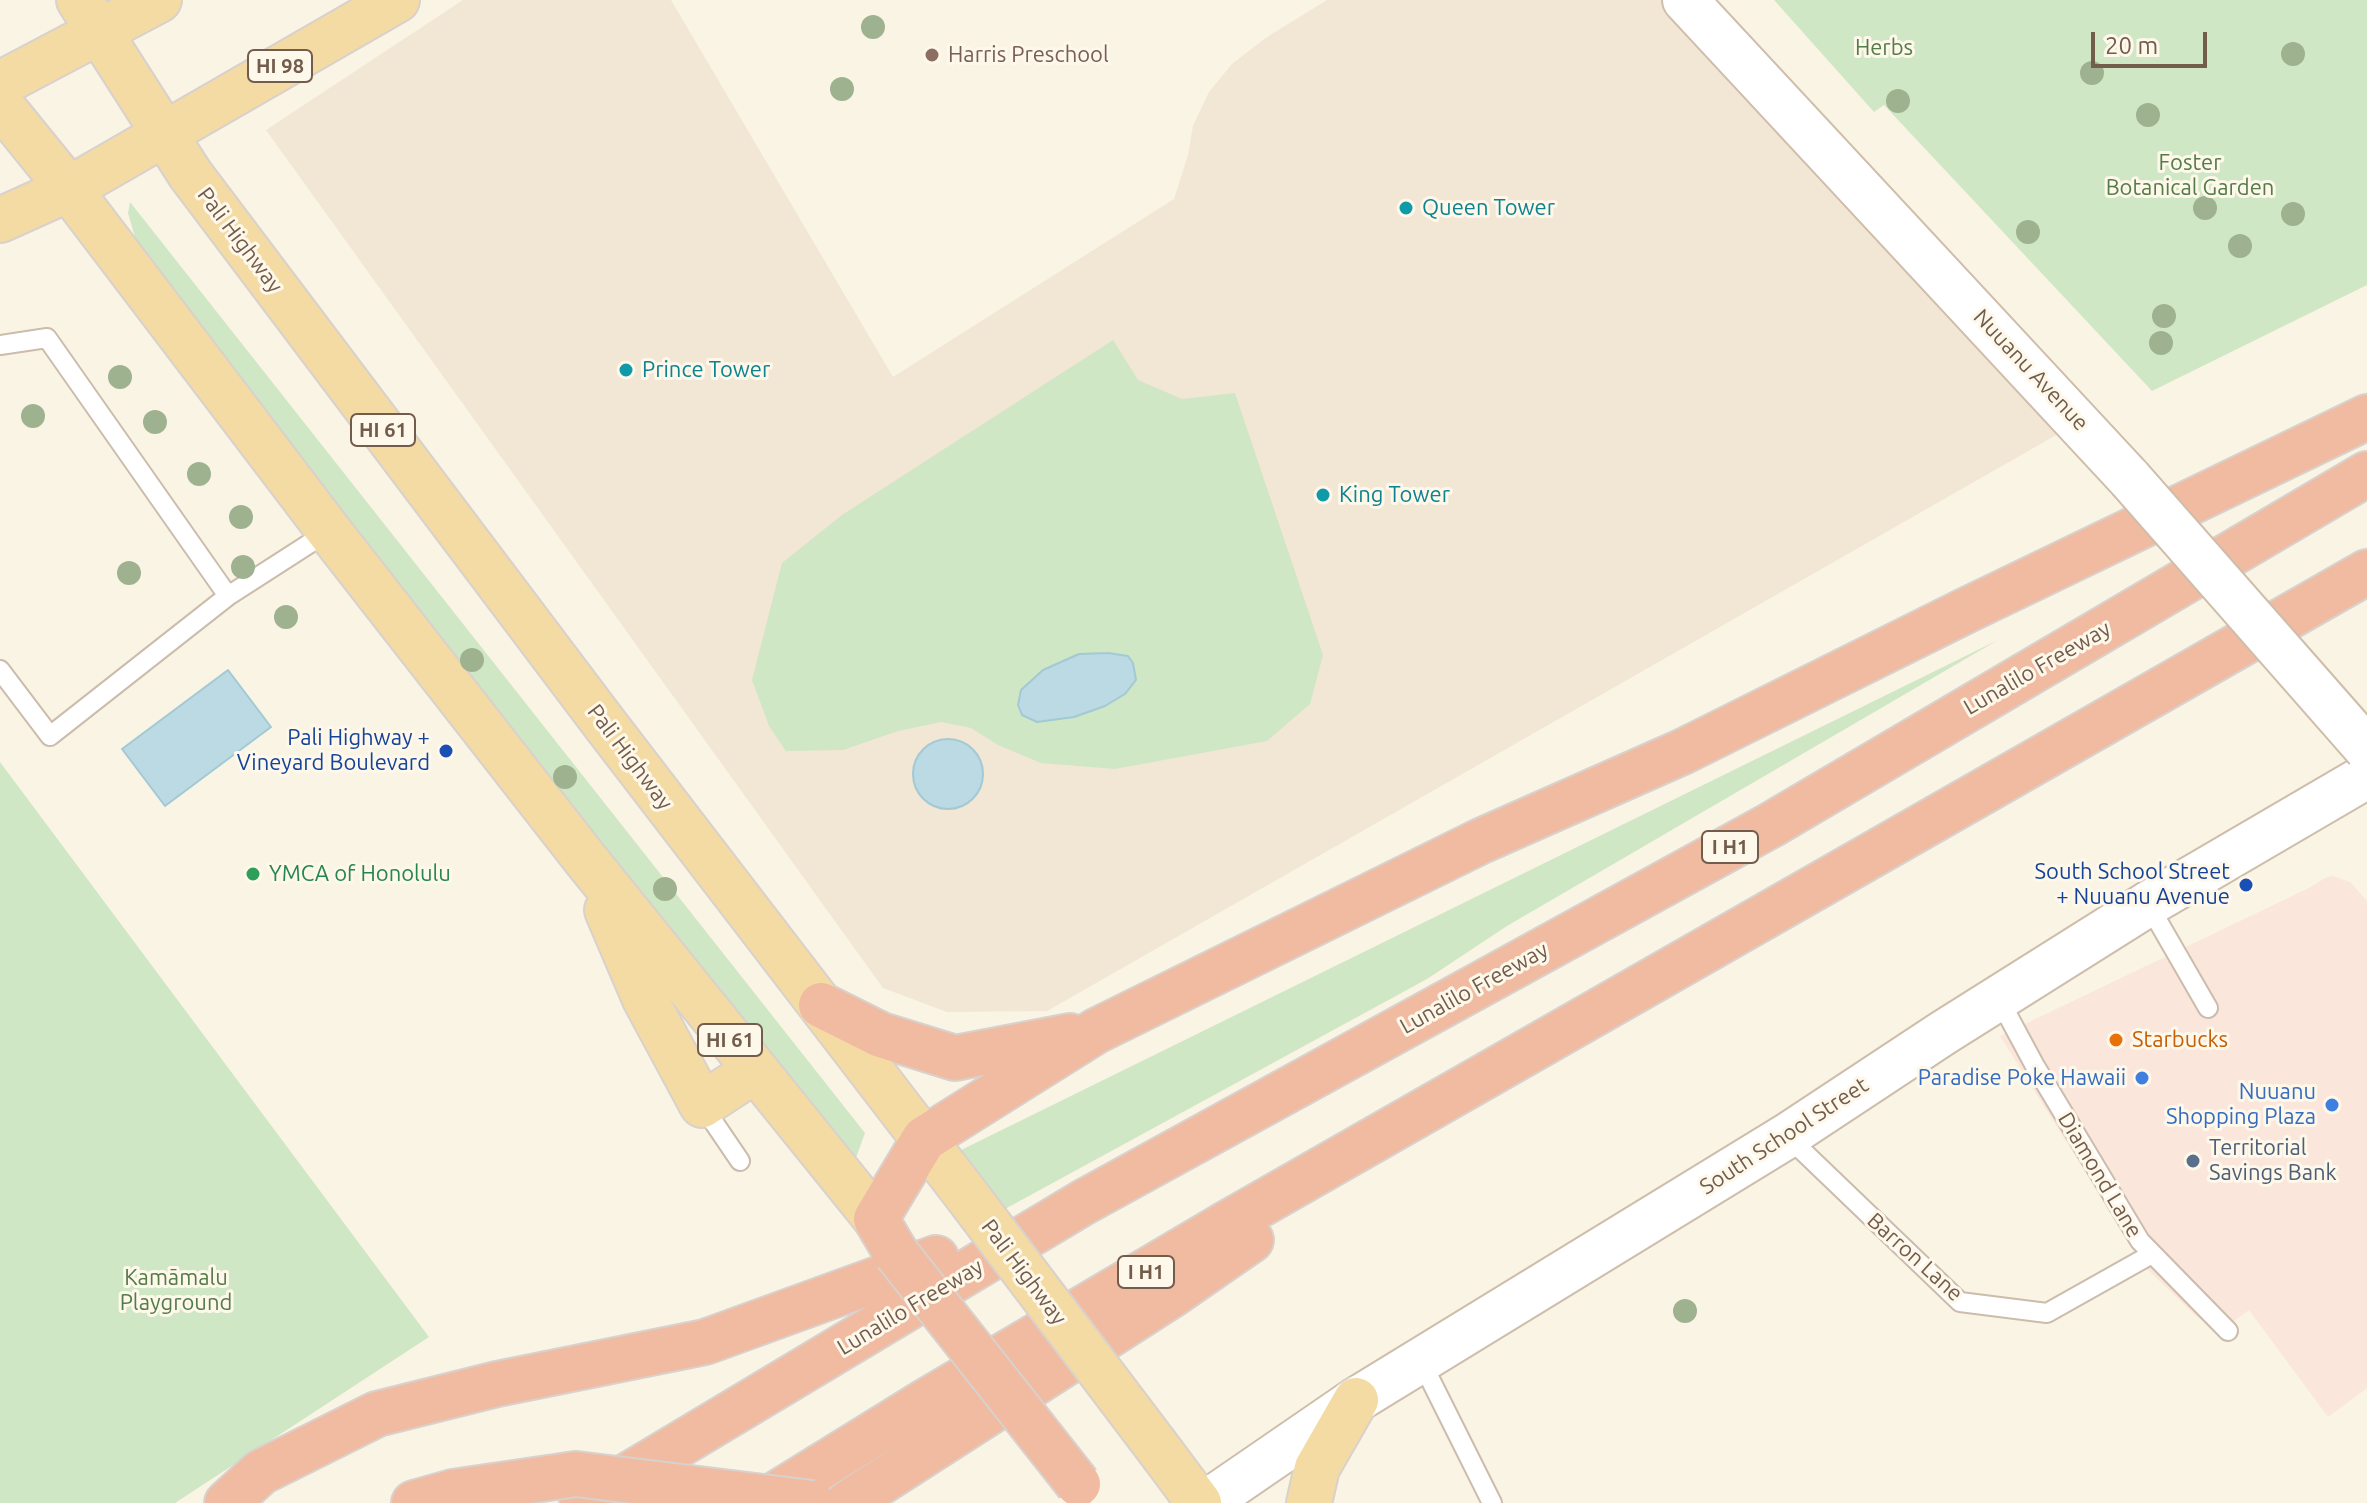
<!DOCTYPE html>
<meta charset="utf-8">
<style>
body{margin:0}
#map{position:relative;width:2367px;height:1503px;overflow:hidden;background:#faf4e5;font-family:Ubuntu,sans-serif}
canvas{display:block}
.scale{position:absolute;left:2091px;top:32px;width:116px;height:36px;box-sizing:border-box;border:4px solid #725c4c;border-top:0;padding-left:10px;font-size:24px;line-height:28px;white-space:nowrap;color:#725c4c;-webkit-text-stroke:6px #fef8eb;paint-order:stroke}
</style>
<div id="map">
<canvas width="2367" height="1503"></canvas>
<div class="scale">20 m</div>
</div>
<script>
const ctx = document.querySelector('canvas').getContext('2d');
ctx.lineJoin = 'round';
function paint(path, color) {
  ctx.fillStyle = color;
  ctx.fill(path, 'evenodd');
}
function poly(rows) {
  const path = new Path2D();
  for (const r of rows) {
    if (r.length === 3) {
      path.moveTo(r[0] + r[2], r[1]);
      path.arc(r[0], r[1], r[2], 0, 2 * Math.PI);
      continue;
    }
    path.moveTo(r[0], r[1]);
    for (let i = 2; i < r.length; i += 2) path.lineTo(r[i], r[i + 1]);
  }
  return path;
}
function stroke(path, color, width, dash) {
  ctx.strokeStyle = color;
  ctx.lineWidth = width;
  ctx.lineCap = dash ? 'butt' : 'round';
  ctx.setLineDash(dash || []);
  ctx.stroke(path);
}
function drawText(font, color, halo, rows, align = 'center') {
  ctx.font = font + ' Ubuntu,sans-serif';
  ctx.lineWidth = 6;
  ctx.setLineDash([]);
  ctx.textBaseline = 'middle';
  ctx.strokeStyle = halo;
  ctx.fillStyle = color;
  for (const [text, x, y, turn = 0] of rows) {
    ctx.save();
    ctx.translate(x, y);
    ctx.rotate((+turn || 0) * Math.PI / 180);
    ctx.textAlign = isNaN(turn) ? turn : align;
    if (halo) ctx.strokeText(text, 0, 0);
    ctx.fillText(text, 0, 0);
    ctx.restore();
  }
}
const residential = poly([
 [463,0,671,0,893,377,1174,199,1188,155,1193,126,1209,92,1232,64,1267,37,1327,0,1685,0,2079,422,1047,1011,947,1012,883,988,266,130]
]);
const commercial = poly([
 [2333,876,2350,882,2367,901,2367,1388,2328,1417,2249,1310,2219,1332,2196,1316,2145,1267,2000,1036,2309,888,2325,878]
]);
const green = poly([
 [1774,0,2367,0,2367,285,2152,391,1884,105,1874,112],
 [130,202,865,1133,849,1177,145,252,135,237,128,213],
 [1113,340,1138,380,1182,399,1235,393,1323,655,1310,704,1267,741,1115,769,1041,763,998,745,971,728,941,722,898,731,843,750,786,751,769,726,752,680,782,563,842,515],
 [1998,640,1507,926,1427,979,994,1215,957,1152],
 [0,762,429,1337,175,1503,0,1503]
]);
const water = poly([
 [1108,653,1128,656,1133,663,1136,680,1125,694,1105,706,1074,717,1037,722,1022,715,1018,705,1021,690,1043,670,1079,654,1108,653],
 [228,670,271,727,165,806,122,749,228,670],
 [948,774,35]
]);
const lane = poly([
 [0,345,47,338,228,596],
 [0,670,50,736,228,596,329,531],
 [2148,904,2208,1008],
 [1999,999,2035,1066,2140,1241,2228,1331],
 [702,1105,740,1161],
 [1787,1136,1960,1302,2047,1313,2152,1254],
 [1421,1361,1492,1503]
]);
const secondary = poly([
 [1685,0,2130,479],
 [1206,1503,1356,1400,1787,1136,1943,1033,2148,904,2367,776]
]);
const primary = poly([
 [79,0,190,174,604,723,971,1201],
 [0,84,159,0],
 [0,104,69,189,329,531,586,860,876,1219],
 [0,220,69,189,397,0],
 [607,910,645,999,702,1105,754,1071],
 [1164,1456,1199,1503],
 [1309,1503,1317,1468,1356,1400]
]);
const highway = poly([
 [821,1005,881,1035,955,1058,1070,1036],
 [896,1253,876,1219,924,1139,1096,1031,1481,841,1682,752,1965,611,2367,417],
 [227,1503,261,1472,377,1414,497,1384,705,1342,936,1258],
 [414,1503,453,1492],
 [582,1503,1084,1202,1771,825,2367,474],
 [762,1503,925,1402,1228,1223,2367,572],
 [848,1503,1173,1294,1251,1240]
]);
const secondaryBridge = poly([
 [2130,479,2367,749]
]);
const primaryBridge = poly([
 [971,1201,1164,1456]
]);
const highwayBridge = poly([
 [896,1253,1078,1484],
 [453,1492,576,1474,812,1503]
]);
const trees = [
 [873,27],
 [2293,54],
 [2092,73],
 [842,89],
 [1898,101],
 [2148,115],
 [2205,208],
 [2293,214],
 [2028,232],
 [2240,246],
 [2164,316],
 [2161,343],
 [120,377],
 [33,416],
 [155,422],
 [199,474],
 [241,517],
 [243,567],
 [129,573],
 [286,617],
 [472,660],
 [565,777],
 [665,889],
 [1685,1311]
];
const markers = [
 [932,55,8,"#8d6e63"],
 [1406,208,8,"#0f9aa8"],
 [626,370,8,"#0f9aa8"],
 [1323,495,8,"#0f9aa8"],
 [446,751,8,"#1a4fb4"],
 [253,874,8,"#2e9e5b"],
 [2246,885,8,"#1a4fb4"],
 [2116,1040,8,"#e8710a"],
 [2142,1078,8,"#3f7fe0"],
 [2332,1105,8,"#3f7fe0"],
 [2193,1161,8,"#5c6f8a"]
];
const shields = [
 [280,66,64],
 [383,430,64],
 [1730,847,56],
 [730,1040,64],
 [1146,1272,56]
];
const shieldNames = [
 ["HI 98",280,66],
 ["HI 61",383,430],
 ["I H1",1730,847],
 ["HI 61",730,1040],
 ["I H1",1146,1272]
];
const parkNames = [
 ["Herbs",1884,48],
 ["Foster",2190,163],
 ["Botanical Garden",2190,188],
 ["Kamāmalu",176,1278],
 ["Playground",176,1303]
];
const educationNames = [
 ["Harris Preschool",948,55]
];
const cultureNames = [
 ["Queen Tower",1422,208],
 ["Prince Tower",642,370],
 ["King Tower",1339,495]
];
const streetNames = [
 ["Pali Highway",240,240,53],
 ["Nuuanu Avenue",2031,370,47],
 ["Lunalilo Freeway",2037,668,-30],
 ["Pali Highway",630,757,53],
 ["Lunalilo Freeway",1474,988,-29],
 ["South School Street",1784,1136,-33],
 ["Diamond Lane",2100,1175,59],
 ["Barron Lane",1915,1257,42],
 ["Pali Highway",1024,1272,53],
 ["Lunalilo Freeway",910,1307,-31]
];
const transitNames = [
 ["Pali Highway +",430,738],
 ["Vineyard Boulevard",430,763],
 ["South School Street",2230,872],
 ["+ Nuuanu Avenue",2230,897]
];
const leisureNames = [
 ["YMCA of Honolulu",269,874]
];
const foodNames = [
 ["Starbucks",2132,1040]
];
const shopNames = [
 ["Paradise Poke Hawaii",2126,1078],
 ["Nuuanu",2316,1092],
 ["Shopping Plaza",2316,1117]
];
const serviceNames = [
 ["Territorial",2209,1148],
 ["Savings Bank",2209,1173]
];
paint(residential, '#f2e6d4');
paint(commercial, '#fae6da');
paint(green, '#d0e7c5');
paint(water, '#bbdae3');
stroke(water, '#a2c9d4', 2);
stroke(lane, '#cbbcac', 22);
stroke(secondary, '#cebdaa', 48);
stroke(primary, '#d8d1cd', 48);
stroke(highway, '#d8d1cd', 48);
stroke(lane, '#fff', 18);
stroke(secondary, '#fff', 44);
stroke(primary, '#f4dba3', 44);
stroke(highway, '#f0bba1', 44);
stroke(secondaryBridge, '#cebdaa', 48, []);
stroke(primaryBridge, '#d8d1cd', 48, []);
stroke(highwayBridge, '#d8d1cd', 48, []);
stroke(secondaryBridge, '#fff', 44);
stroke(primaryBridge, '#f4dba3', 44);
stroke(highwayBridge, '#f0bba1', 44);
ctx.fillStyle = '#9fb28f';
for (const [x, y] of trees) {
  ctx.beginPath();
  ctx.arc(x, y, 12, 0, 2 * Math.PI);
  ctx.fill();
}
for (const [x, y, r, color] of markers) {
  const dot = new Path2D();
  dot.arc(x, y, r, 0, 2 * Math.PI);
  ctx.fillStyle = color;
  ctx.fill(dot);
  stroke(dot, '#fef8eb', 3);
}
for (const [x, y, w] of shields) {
  const box = new Path2D();
  box.roundRect(x - w / 2, y - 16, w, 32, 6);
  ctx.fillStyle = '#fef8eb';
  ctx.fill(box);
  stroke(box, '#725c4c', 2);
}
drawText('bold 20px', '#725c4c', null, shieldNames);
drawText('22px', '#547c48', '#fef8eb', parkNames);
drawText('22px', '#785e54', '#fef8eb', educationNames, 'left');
drawText('22px', '#0d838f', '#fef8eb', cultureNames, 'left');
drawText('22px', '#725c4c', '#fef8eb', streetNames);
drawText('22px', '#164399', '#fef8eb', transitNames, 'right');
drawText('22px', '#27864d', '#fef8eb', leisureNames, 'left');
drawText('22px', '#c56008', '#fef8eb', foodNames, 'left');
drawText('22px', '#366cbe', '#fef8eb', shopNames, 'right');
drawText('22px', '#4e5e75', '#fef8eb', serviceNames, 'left');
</script>
